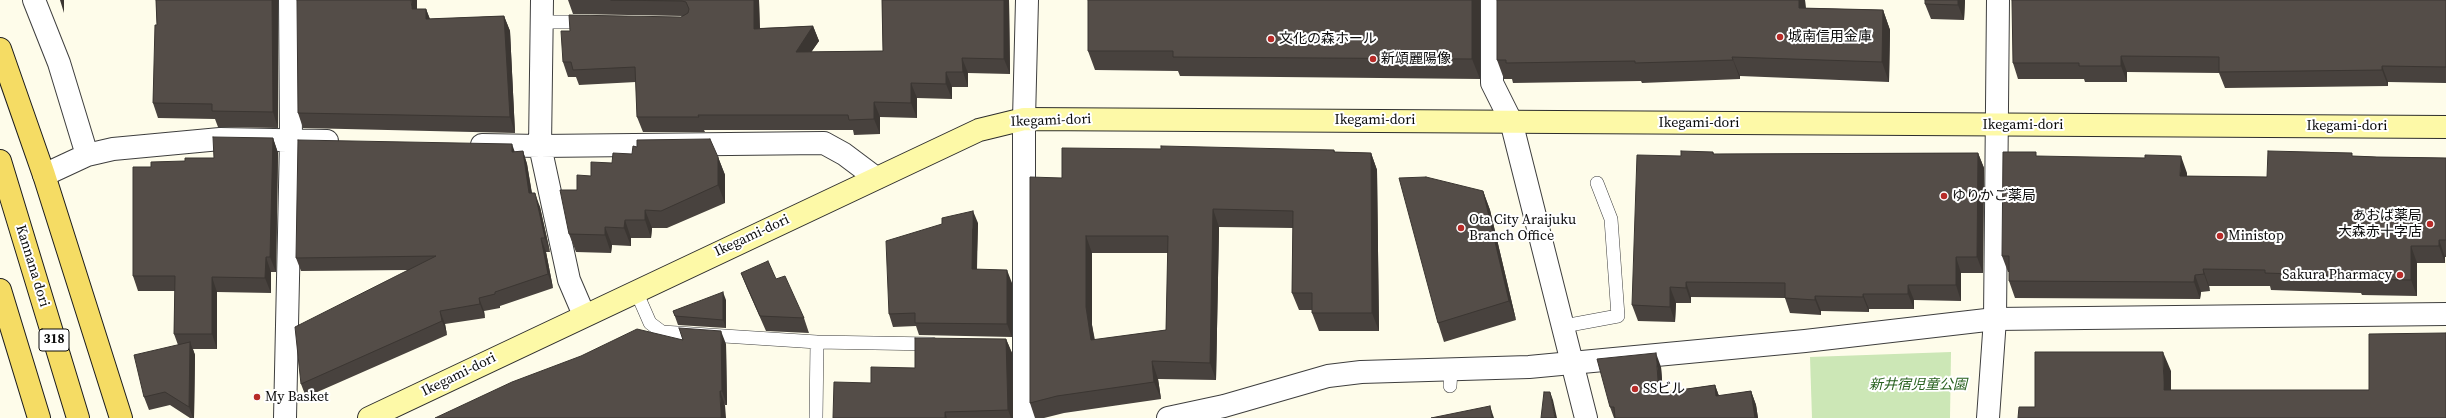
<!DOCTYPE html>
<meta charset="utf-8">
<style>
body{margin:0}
canvas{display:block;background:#fefcea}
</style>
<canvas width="2446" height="418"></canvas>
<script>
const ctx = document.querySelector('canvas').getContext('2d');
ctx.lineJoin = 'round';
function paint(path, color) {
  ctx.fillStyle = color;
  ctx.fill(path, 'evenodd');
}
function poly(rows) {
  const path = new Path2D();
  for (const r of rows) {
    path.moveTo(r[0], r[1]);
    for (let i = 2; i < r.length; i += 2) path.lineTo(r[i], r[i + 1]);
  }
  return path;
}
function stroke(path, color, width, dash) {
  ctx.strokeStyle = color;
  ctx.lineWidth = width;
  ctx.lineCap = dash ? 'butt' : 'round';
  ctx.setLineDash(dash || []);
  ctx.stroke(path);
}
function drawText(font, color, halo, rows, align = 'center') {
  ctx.font = font + ' "Source Serif 4","Noto Sans JP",serif';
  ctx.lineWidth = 4;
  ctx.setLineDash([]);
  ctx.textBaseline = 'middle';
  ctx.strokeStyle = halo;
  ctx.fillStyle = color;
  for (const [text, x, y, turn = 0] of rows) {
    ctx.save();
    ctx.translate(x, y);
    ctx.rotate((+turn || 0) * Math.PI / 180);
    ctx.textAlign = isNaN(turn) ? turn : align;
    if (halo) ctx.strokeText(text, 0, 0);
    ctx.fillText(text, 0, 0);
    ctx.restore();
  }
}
const green = poly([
 [1951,352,1950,418,1812,418,1810,357]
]);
const service = poly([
 [542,22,586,22],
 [636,291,650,323,662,332,817,342,932,344],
 [1564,326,1618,316,1611,219,1597,183],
 [1450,386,1451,370],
 [816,418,817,342]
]);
const minor = poly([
 [34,0,59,63,87,155,44,175],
 [542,0,540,146,569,280,584,315],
 [1492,0,1492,83,1511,121],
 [482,145,540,146,824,143,844,154,876,178],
 [87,155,113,149,220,139,327,141],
 [285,418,291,140,290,0],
 [1024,418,1024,119,1027,0],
 [1168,418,1224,406,1328,376,1361,372,1529,367,1805,341,1995,319,2446,314]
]);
const tertiary = poly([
 [1511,121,1586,418],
 [1988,418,1995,319,1998,0]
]);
const secondary = poly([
 [369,418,979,130,1024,119,2446,127]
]);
const primary = poly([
 [0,49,44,175,121,418],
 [0,161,78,418],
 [0,290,39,418]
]);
const wall = poly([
 [156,0,278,0,278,128,218,127,215,119,158,118,153,103,157,25],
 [568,0,759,0,760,28,813,26,819,41,811,52,883,51,882,0,1009,0,1010,74,968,73,968,87,952,87,952,99,917,98,917,118,880,117,880,134,854,135,853,130,704,130,705,132,643,132,637,117,636,82,579,85,576,77,568,77,563,62,570,31,681,17,683,16,573,14],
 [1088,0,1480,0,1480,79,1180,76,1178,71,1095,70,1088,51],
 [1805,0,1806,8,1883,10,1890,30,1889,82,1740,76,1740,79,1642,83,1641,81,1513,83,1512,79,1504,79,1497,60],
 [1925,0,1965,0,1964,20,1931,19,1925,4],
 [2446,0,2446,83,2388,82,2388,86,2225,88,2219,73,2127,72,2127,82,2085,82,2084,79,2018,79,2013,63],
 [417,9,426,9,430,19,504,16,510,31,515,133,303,128,298,113],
 [273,138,278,153,276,272,271,272,271,293,217,292,217,349,193,349,195,355,194,418,190,418,170,405,149,410,144,397,178,345,174,334,175,291,138,291,133,276,151,167,185,161,214,158],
 [1334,150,1335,152,1371,153,1377,170,1379,331,1319,331,1312,313,1312,310,1299,310,1292,293,1293,228,1219,227,1216,380,1158,379,1161,399,1064,413,1044,418,1035,418,1030,403,1062,178],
 [1092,253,1168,253,1166,330,1095,340,1092,325],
 [523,151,527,164,532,193,540,207,550,252,546,252,553,288,500,306,500,308,484,311,485,318,445,324,447,335,306,397,301,384,408,270,301,271,296,258,514,152],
 [1713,152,1714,154,1978,153,1984,168,1983,273,1961,273,1961,301,1914,300,1914,309,1869,309,1869,312,1821,311,1821,315,1790,313,1785,298,1691,297,1691,303,1676,303,1675,322,1638,321,1632,305,1681,156],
 [632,154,718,157,725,175,725,203,667,228,652,228,651,238,631,238,631,246,612,245,611,253,576,252,569,234,577,190,591,176,612,163],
 [2037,156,2187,173,2187,176,2267,177,2353,156,2377,157,2446,158,2446,257,2445,257,2445,263,2417,263,2417,296,2362,295,2361,293,2271,290,2270,286,2209,286,2210,291,2201,292,2200,299,2015,298,2009,281,2009,272,2008,272,2002,256],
 [1483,191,1490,210,1516,320,1444,342,1438,323],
 [978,223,977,269,1012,283,1012,337,919,335,916,326,893,327,889,314],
 [741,273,776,279,804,318,809,333,766,331,747,288],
 [726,300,726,328,678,325,673,311],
 [1006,339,1012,353,1013,418,833,418,871,383,915,368],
 [683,340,726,344,727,405,725,405],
 [1661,367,1663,392,1715,385,1719,396,1751,391,1756,405,1758,418,1614,418,1610,407]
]);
const shadedWall = poly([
 [60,0,64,0,64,13],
 [272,0,278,0,278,128,273,112],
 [411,0,417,0,417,25,412,9],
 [754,0,759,0,760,44,754,29],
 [1004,0,1009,0,1010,74,1004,59],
 [1472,0,1480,0,1480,79,1472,59],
 [1799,0,1805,0,1806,28,1799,8],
 [1958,0,1965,0,1964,20,1958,5],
 [426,9,432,25,426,19],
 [1883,10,1890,30,1889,82,1882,62],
 [504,16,510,31,515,133,510,117],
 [813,26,819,41,801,67,796,52],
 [2121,56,2127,72,2127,82,2121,66],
 [1732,57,1740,76,1740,79,1733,60],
 [962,58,968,73,968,87,963,72],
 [2382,66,2388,82,2388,86,2382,70],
 [946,72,952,87,952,99,946,84],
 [911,83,917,98,917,118,911,103],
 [874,102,880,117,880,134,874,119],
 [273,138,278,153,276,272,270,257],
 [512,144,517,158,512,152],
 [523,151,527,164,534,207,529,193],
 [1371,153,1377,170,1379,331,1372,313],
 [1978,153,1984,168,1983,273,1977,257],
 [2181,156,2187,173,2186,192,2180,176],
 [718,157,725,175,725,203,718,185],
 [1483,191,1490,210,1516,320,1509,301],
 [535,193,540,207,550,252,545,238],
 [1213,209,1219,227,1216,380,1210,363],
 [645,210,652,228,651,238,645,220],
 [973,211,978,223,976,282,972,269],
 [625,220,631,238,631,246,624,228],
 [605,227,612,245,611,253,605,235],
 [1086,236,1092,253,1092,325,1097,358,1091,340,1086,307],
 [541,238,546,252,553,288,548,274],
 [2439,240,2445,257,2445,263,2439,246],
 [2411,246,2417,263,2417,296,2411,280],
 [266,257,271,272,271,293,265,278],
 [1956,257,1961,273,1961,301,1956,285],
 [2203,269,2209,286,2210,291,2204,274],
 [1007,270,1012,283,1012,337,1007,324],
 [2195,275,2201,292,2200,299,2194,282],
 [212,277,217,292,217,349,212,334],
 [1686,282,1691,297,1691,303,1686,288],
 [1908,285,1914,300,1914,309,1908,294],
 [1670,287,1676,303,1675,322,1670,307],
 [723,292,726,300,726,328,723,320],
 [1863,294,1869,309,1869,312,1863,297],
 [1815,296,1821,311,1821,315,1815,300],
 [479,298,484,311,485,318,480,304],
 [440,311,445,324,447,335,442,321],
 [721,331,726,344,727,405,722,391],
 [1006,339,1012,353,1013,418,1011,418,1008,410],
 [190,342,195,355,194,418,193,418,189,407],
 [2163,352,2171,371,2171,410,2164,390],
 [1656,353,1661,367,1664,407,1659,393],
 [1152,361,1158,379,1161,399,1154,382],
 [1715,385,1720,399,1716,396],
 [720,391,725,405,726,418,721,418],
 [1751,391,1756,405,1758,418,1755,418],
 [1550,392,1553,400,1557,418,1555,418],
 [1490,406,1494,418,1492,418],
 [945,412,947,418,945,418]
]);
const building = poly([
 [156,0,272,0,273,112,212,111,212,104,153,103,155,25,157,25,156,0],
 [297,0,411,0,412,9,426,9,426,19,504,16,510,117,298,113,297,0],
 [611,0,754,0,754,29,813,26,796,52,883,51,882,0,1004,0,1004,59,962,58,963,72,946,72,946,84,911,83,911,103,874,102,874,119,849,120,848,115,698,115,699,117,637,117,635,67,573,70,571,62,563,62,561,31,570,31,569,15,681,17,688,13,689,9,686,2,682,1,611,0],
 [1088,0,1472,0,1472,59,1173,57,1173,51,1088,51,1088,0],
 [1497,0,1799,0,1799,8,1883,10,1882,62,1732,57,1733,60,1635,63,1635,61,1506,63,1506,60,1497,60,1497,0],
 [1925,0,1958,0,1958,5,1925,4,1925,0],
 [2012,0,2446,0,2446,67,2382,66,2382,70,2219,72,2219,57,2121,56,2121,66,2079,66,2079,63,2013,63,2012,0],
 [213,137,273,138,270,257,266,257,265,278,212,277,212,334,174,334,175,276,133,276,133,167,151,167,151,162,185,161,185,158,214,158,213,137],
 [710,139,718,157,718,185,661,211,645,210,645,220,625,220,624,228,605,227,605,235,569,234,560,190,577,190,577,175,591,176,591,162,612,163,613,153,632,154,633,146,637,147,637,140,710,139],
 [298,140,512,144,512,152,523,151,529,193,535,193,545,238,541,238,548,274,495,292,495,294,479,298,480,304,440,311,442,321,301,384,295,327,436,256,296,258,298,140],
 [1161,146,1334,150,1334,152,1371,153,1372,313,1312,313,1312,293,1292,293,1293,211,1213,209,1210,363,1152,361,1154,382,1057,396,1030,403,1030,177,1062,178,1062,148,1161,149,1161,146],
 [1086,236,1168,236,1166,330,1091,340,1086,307,1086,236],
 [1681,151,1713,152,1713,154,1978,153,1977,257,1956,257,1956,285,1908,285,1908,294,1863,294,1863,297,1815,296,1815,300,1785,298,1785,283,1686,282,1686,288,1670,287,1670,307,1632,305,1637,155,1681,156,1681,151],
 [2268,151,2352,153,2352,156,2377,157,2446,158,2446,240,2439,240,2439,246,2411,246,2411,280,2356,279,2356,276,2265,273,2265,270,2203,269,2204,274,2195,275,2194,282,2009,281,2009,256,2002,256,2003,152,2036,152,2036,156,2145,158,2145,155,2181,156,2180,176,2267,177,2268,151],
 [1426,177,1483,191,1509,301,1438,323,1399,178,1426,177],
 [973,211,972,269,1007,270,1007,324,915,323,915,313,889,314,886,241,942,224,942,218,973,211],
 [768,261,776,279,785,276,804,318,760,316,741,273,768,261],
 [723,292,723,320,675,316,673,311,723,292],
 [679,328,721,331,722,391,720,391,721,418,435,418,512,382,581,356,637,329,683,340,679,328],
 [2446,333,2446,418,2018,418,2019,407,2035,407,2035,352,2163,352,2164,390,2369,390,2369,334,2446,333],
 [915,338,1006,339,1008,410,945,412,945,418,833,418,834,382,871,383,871,367,915,368,915,338],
 [190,342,189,407,165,392,144,397,134,355,190,342],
 [1656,353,1659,393,1715,385,1716,396,1751,391,1755,418,1615,418,1614,407,1610,407,1597,359,1656,353],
 [1544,392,1550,392,1555,418,1541,418,1544,392],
 [1490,406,1492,418,1431,418,1490,406]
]);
const markers = [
 [1780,37,4,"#b72b28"],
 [1271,39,4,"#b72b28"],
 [1373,59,4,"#b72b28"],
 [1944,196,4,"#b72b28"],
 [2430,224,4,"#b72b28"],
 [1461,228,4,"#b72b28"],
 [2220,236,4,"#b72b28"],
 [2400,275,4,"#b72b28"],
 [1635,389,4,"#b72b28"],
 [257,397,4,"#b72b28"]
];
const shields = [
 [54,340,30]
];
const shieldNames = [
 ["318",54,340]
];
const poiNames = [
 ["城南信用金庫",1788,37],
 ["文化の森ホール",1279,39],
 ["新頌麗陽像",1381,59],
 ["ゆりかご薬局",1952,196],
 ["あおば薬局",2422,216,"right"],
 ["大森赤十字店",2422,232,"right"],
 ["Ota City Araijuku",1469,220],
 ["Branch Office",1469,236],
 ["Ministop",2228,236],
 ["Sakura Pharmacy",2392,275,"right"],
 ["SSビル",1643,389],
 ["My Basket",265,397]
];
const streetNames = [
 ["Ikegami-dori",1375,120],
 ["Ikegami-dori",1051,121,-2],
 ["Ikegami-dori",1699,123],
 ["Ikegami-dori",2023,125],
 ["Ikegami-dori",2347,126],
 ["Ikegami-dori",752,236,-25],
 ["Kannana dori",32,266,73],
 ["Ikegami-dori",459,375,-26]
];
const parkNames = [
 ["新井宿児童公園",1918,385]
];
paint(green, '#cce7b6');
stroke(service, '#3e3e3e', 14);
stroke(minor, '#3e3e3e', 24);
stroke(tertiary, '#3e3e3e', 24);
stroke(secondary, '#2d2d2d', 24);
stroke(primary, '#1c1c1c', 24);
stroke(service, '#fff', 13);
stroke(minor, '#fff', 22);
stroke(tertiary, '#fff', 22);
stroke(secondary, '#fdf9a7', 22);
stroke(primary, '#f5dc64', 22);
paint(wall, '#48423e');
paint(shadedWall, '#3b3632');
paint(building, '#544d48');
stroke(building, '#3b3632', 1);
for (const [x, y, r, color] of markers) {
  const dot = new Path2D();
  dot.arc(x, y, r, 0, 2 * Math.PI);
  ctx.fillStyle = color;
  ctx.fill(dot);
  stroke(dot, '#fff', 1.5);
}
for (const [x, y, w] of shields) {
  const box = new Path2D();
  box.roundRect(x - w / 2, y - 11, w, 22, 3);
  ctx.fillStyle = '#fff';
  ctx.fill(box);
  stroke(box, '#0b0b0b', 1);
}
drawText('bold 13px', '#0b0b0b', null, shieldNames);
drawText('14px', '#0b0b0b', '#fff', poiNames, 'left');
drawText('14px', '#0b0b0b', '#fff', streetNames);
drawText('italic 14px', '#27601e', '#fff', parkNames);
</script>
